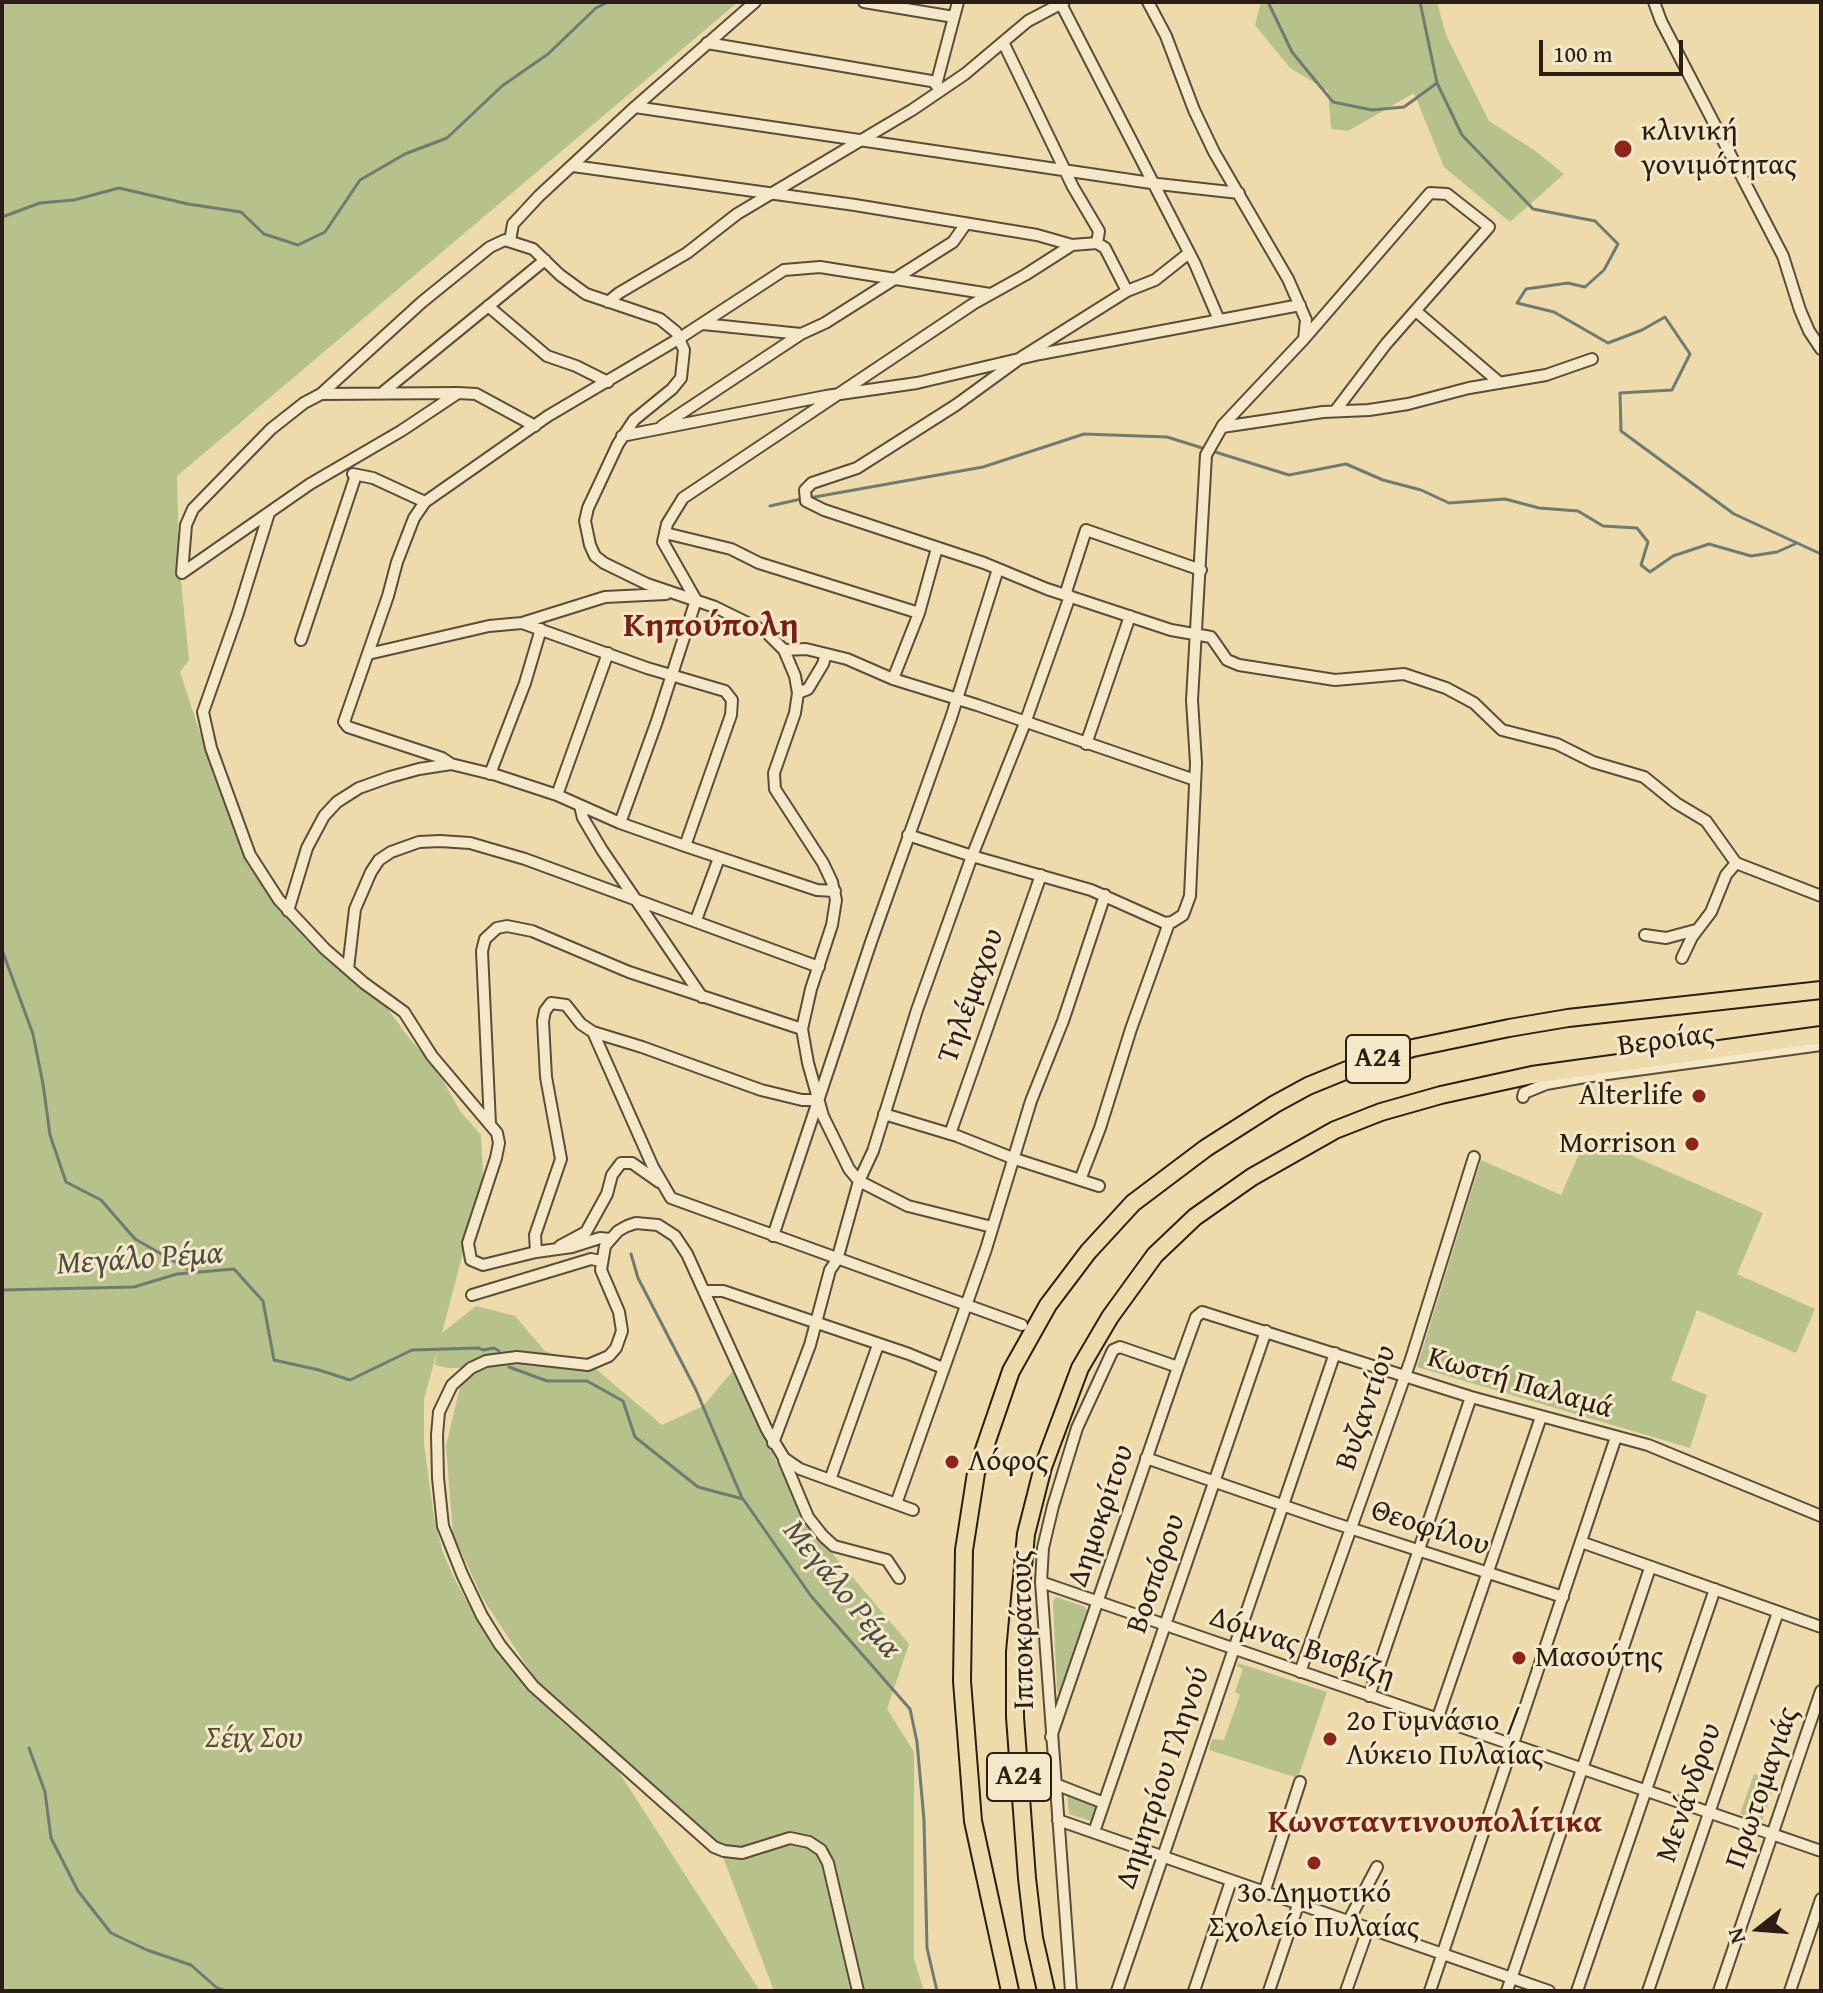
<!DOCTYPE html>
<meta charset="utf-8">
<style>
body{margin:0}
#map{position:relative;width:1823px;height:1993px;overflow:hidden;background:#eedbac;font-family:"Gentium Book Plus",serif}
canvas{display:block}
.frame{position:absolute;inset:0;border:4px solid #2c1e14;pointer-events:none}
.north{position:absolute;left:1719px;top:1889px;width:80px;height:80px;-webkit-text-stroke:6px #f4e8c9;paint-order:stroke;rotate:253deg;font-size:22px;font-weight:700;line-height:32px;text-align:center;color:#2c1e14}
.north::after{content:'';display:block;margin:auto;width:28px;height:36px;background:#2c1e14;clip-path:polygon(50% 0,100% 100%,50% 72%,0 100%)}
.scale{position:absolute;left:1539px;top:40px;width:144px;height:36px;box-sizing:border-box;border:4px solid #2c1e14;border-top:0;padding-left:10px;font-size:24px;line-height:28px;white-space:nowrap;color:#2c1e14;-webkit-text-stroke:6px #f4e8c9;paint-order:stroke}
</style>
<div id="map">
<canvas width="1823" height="1993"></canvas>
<div class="frame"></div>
<div class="north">N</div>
<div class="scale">100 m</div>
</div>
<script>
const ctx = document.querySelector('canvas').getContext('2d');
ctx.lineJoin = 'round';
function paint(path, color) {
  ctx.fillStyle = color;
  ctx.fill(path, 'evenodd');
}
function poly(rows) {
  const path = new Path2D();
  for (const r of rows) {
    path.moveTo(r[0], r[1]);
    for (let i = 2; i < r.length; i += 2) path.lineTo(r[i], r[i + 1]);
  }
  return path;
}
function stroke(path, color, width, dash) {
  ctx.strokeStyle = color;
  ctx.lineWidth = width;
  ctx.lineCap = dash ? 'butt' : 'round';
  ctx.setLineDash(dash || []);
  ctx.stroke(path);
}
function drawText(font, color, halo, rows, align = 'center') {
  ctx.font = font + ' "Gentium Book Plus",serif';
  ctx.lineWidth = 6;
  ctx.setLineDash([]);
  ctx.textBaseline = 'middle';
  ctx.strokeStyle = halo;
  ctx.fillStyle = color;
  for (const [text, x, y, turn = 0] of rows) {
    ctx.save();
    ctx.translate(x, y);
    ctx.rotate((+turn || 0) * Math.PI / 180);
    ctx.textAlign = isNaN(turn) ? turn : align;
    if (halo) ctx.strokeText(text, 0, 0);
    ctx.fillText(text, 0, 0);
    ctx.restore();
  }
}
const green = poly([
 [2,2,738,2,177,476,179,562,189,660,180,672,213,773,247,863,288,918,338,968,385,1005,409,1038,436,1068,460,1111,481,1135,483,1176,442,1333,476,1306,515,1316,545,1351,597,1370,662,1425,703,1406,736,1367,759,1425,806,1522,909,1644,887,1709,914,1752,914,1959,924,1991,774,1991,721,1852,667,1799,536,1680,482,1597,453,1534,446,1446,463,1374,484,1361,460,1368,449,1368,435,1365,437,1352,424,1399,424,1444,434,1517,443,1553,457,1584,492,1645,511,1669,562,1722,615,1766,760,1991,2,1991],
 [1261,2,1437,2,1446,35,1489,121,1534,150,1564,174,1510,222,1444,167,1414,93,1348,131,1331,129,1328,91,1290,68,1255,25],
 [1587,1136,1763,1213,1737,1274,1815,1309,1796,1353,1697,1310,1671,1380,1707,1395,1690,1448,1417,1367,1481,1160,1561,1195],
 [1056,1597,1085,1607,1088,1613,1059,1693,1057,1690,1053,1601],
 [1238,1663,1327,1692,1298,1778,1209,1750,1212,1739,1224,1740,1240,1695,1235,1692,1243,1669,1237,1666],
 [1754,1774,1776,1781,1762,1821,1740,1814],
 [1067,1794,1098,1805,1091,1821,1069,1814]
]);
const stream = poly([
 [1268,2,1292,52,1333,102,1372,110,1404,107,1437,83,1462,135,1533,209,1595,221,1618,244,1604,270,1585,287,1568,283,1526,289,1517,303,1554,312,1608,343,1642,330,1665,317,1690,354,1672,390,1620,393,1621,431,1734,514,1821,554],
 [1420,2,1437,83],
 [2,217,40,203,74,200,119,188,188,204,241,212,264,234,298,245,325,232,360,180,405,154,447,138,502,86,548,54,596,8,608,2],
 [809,498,983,467,1084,434,1167,437,1289,475,1346,464,1383,480,1421,490,1449,503,1505,499,1539,508,1578,511,1603,526,1637,528,1648,542,1641,565,1650,572,1673,556,1709,544,1751,556,1777,552,1795,544],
 [770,506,801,499],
 [2,950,33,1034,43,1084,50,1135,66,1182,101,1200,135,1239,193,1272],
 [631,1254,638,1278,696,1390,742,1498],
 [2,1290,134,1287,177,1274,234,1269,263,1301,274,1360,319,1370,350,1380,412,1350,479,1348,483,1350,494,1348,499,1351],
 [509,1367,547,1381,587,1381,623,1401,635,1437,698,1487,743,1499,811,1596,910,1709,917,1742,924,1820,927,1948,937,1991],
 [29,1748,45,1792,51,1838,78,1891,111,1933,147,1950,191,1965,217,1988,226,1991]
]);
const minor = poly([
 [864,2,954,17],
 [1148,2,1166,36,1194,110,1214,152,1288,279,1306,320,1304,339],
 [1654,2,1661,21,1783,256,1800,310,1809,331,1821,349],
 [1061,4,1195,264,1219,320],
 [1003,42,1073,187,1099,231,1097,243,1105,248,1127,291],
 [707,43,937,82],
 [936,85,958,2],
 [635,107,1158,184,1239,193],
 [573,166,855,205,1037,235,1072,245,1097,243],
 [510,241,513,224,539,196,635,107,755,2],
 [1189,253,1155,280,1127,291,1022,357,956,405,857,468,812,483,805,490,806,501,824,510,984,563,1047,589,1171,630,1211,637,1227,660,1239,665,1335,680,1404,674,1446,688,1474,703,1502,730,1557,744,1593,762,1644,777,1676,803,1706,821,1736,863,1821,896],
 [608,302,619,293,687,253,737,214,912,110,965,74,1028,21,1064,2],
 [488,306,547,356,576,366,608,382],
 [1417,312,1500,383],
 [703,324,801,334,825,323,953,242,965,225],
 [382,393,545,260],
 [321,394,422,302,490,247,505,240,533,249,560,275,586,294,660,319,676,332,684,350,681,378,672,389,634,420,618,444,588,508,585,521,590,545,595,556,604,563,647,584,715,607,766,632,784,650,795,676,798,693,795,713,774,773,775,789,823,863,832,882,836,900,832,925,811,989,802,1029,808,1063,823,1116,849,1169,859,1181,908,1206,992,1227],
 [662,426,801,334],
 [1222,427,1323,412,1369,410,1408,404,1469,388,1546,375,1592,359],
 [622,436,826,396,917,383,1040,354,1300,305],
 [353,474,373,478,425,502],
 [269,513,238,613,203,712,211,748,250,855,279,900,325,949,364,983,404,1012,432,1056,497,1133,499,1143,496,1158,468,1243,471,1260,483,1265,536,1252,572,1247,600,1238,610,1239],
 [665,533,731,549,759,563,919,613],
 [182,573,310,484,401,431,458,393,476,394,535,426],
 [182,573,186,525,193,509,271,429,304,403,321,394,456,393],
 [1065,595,1086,530,1201,570],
 [522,623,605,597,666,594],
 [301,640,356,475],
 [784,650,806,649,847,659,893,679,977,705,1195,780],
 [368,654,489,626,522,623,647,668,725,691,732,700,731,715,685,846],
 [893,679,919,613,937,548],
 [798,693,808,689,823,664,826,654],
 [1086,744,1130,616],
 [451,764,442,758,348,727,344,722,388,596,397,562,414,518,425,502,548,416,680,338,784,270,820,267,990,294],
 [490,774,525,683,541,629],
 [557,795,608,653],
 [580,806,583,818,602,850,702,997],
 [620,823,657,721,696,600,663,542,667,524,683,498,973,304,1025,275,1072,245],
 [908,835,972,856,1091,890,1165,923,1172,922,1183,915,1190,896,1196,763,1192,700,1206,455,1223,425,1304,339,1430,193,1447,194,1489,227,1386,344,1336,410],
 [288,911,307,848,324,816,337,802,359,788,390,777,419,769,451,764,496,775,557,795,620,823,685,846,817,890,835,891],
 [696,920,719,858],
 [1645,935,1666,938,1696,930],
 [1682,958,1692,937,1711,912,1726,875,1736,863],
 [348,969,355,909,371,872,379,860,391,852,419,842,440,841,470,843,525,859,819,967],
 [593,1032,653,1167,671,1198,1022,1325],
 [1523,1097,1524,1093,1546,1084,1585,1077,1821,1045],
 [884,1114,957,1136,1015,1159,1099,1186],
 [490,1124,482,951,485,939,497,928,507,926,532,931,629,972,802,1029],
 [950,1134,1041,875],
 [1080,1180,1100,1128,1131,1029,1169,923],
 [773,1236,871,942,951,718,998,569],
 [560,1246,586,1232,607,1194,612,1175,621,1163,632,1163,659,1182],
 [536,1252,535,1235,561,1159,546,1077,543,1021,545,1011,551,1003,566,1005,581,1024,593,1032,642,1047,761,1090,802,1100,818,1100],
 [705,1291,723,1291,909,1354,943,1368],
 [472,1295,591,1259,601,1261],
 [773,1443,810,1345,830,1270,837,1260,859,1181,873,1151,917,1010,972,856,1025,723,1070,596],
 [1146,1458,1331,1522,1563,1597],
 [784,1460,808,1517,823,1536,834,1546,887,1560,899,1578],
 [830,1480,878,1345],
 [896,1504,986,1249,1031,1101,1063,1021,1105,895],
 [1581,1542,1821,1627],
 [1041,1582,1821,1851],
 [1300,1672,1411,1359,1474,1157],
 [1369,1696,1471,1397],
 [1437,1720,1541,1417],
 [1051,1737,1178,1367,1196,1317,1202,1312,1471,1397,1648,1445,1821,1516],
 [1055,1784,1104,1803],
 [1058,1820,1549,1991],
 [1094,1832,1266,1331],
 [1264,1893,1300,1782],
 [1348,1922,1377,1867],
 [858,1991,828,1863,821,1850,809,1842,790,1838,742,1853,724,1851,714,1847,533,1686,500,1645,482,1616,462,1574,443,1526,438,1478,437,1435,439,1412,452,1385,471,1368,486,1361,517,1357,588,1365,609,1356,616,1348,622,1331,619,1312,601,1270,605,1246,618,1231,627,1226,636,1223,658,1225,675,1236,687,1254,767,1430,784,1458,800,1469,913,1510],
 [1071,1991,1041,1582,1043,1548,1053,1506,1077,1428,1113,1350,1120,1347,1178,1367],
 [1117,1991,1335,1353],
 [1194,1991,1231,1881],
 [1269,1991,1298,1905],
 [1346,1991,1368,1929],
 [1430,1991,1616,1437],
 [1507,1991,1650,1568],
 [1577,1991,1715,1589],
 [1648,1991,1778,1612],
 [1719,1991,1821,1691],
 [1790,1991,1821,1899]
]);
const trunk = poly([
 [1010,1991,973,1821,962,1681,964,1550,976,1473,1011,1371,1048,1305,1088,1252,1133,1203,1206,1148,1275,1104,1308,1086,1357,1066,1413,1048,1509,1028,1568,1018,1821,990],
 [1046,1991,1034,1938,1027,1878,1015,1717,1015,1652,1026,1534,1043,1467,1080,1368,1110,1317,1155,1255,1195,1217,1252,1177,1335,1130,1381,1112,1441,1095,1532,1075,1821,1035]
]);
const markers = [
 [1623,149,10,"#8f2418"],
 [1699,1096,8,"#8f2418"],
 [1692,1144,8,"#8f2418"],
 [952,1462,8,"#8f2418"],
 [1519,1658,8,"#8f2418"],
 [1330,1739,8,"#8f2418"],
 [1314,1863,8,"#8f2418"]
];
const shields = [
 [1378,1059,64],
 [1019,1777,64]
];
const shieldNames = [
 ["Α24",1378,1059],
 ["Α24",1019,1777]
];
const poiNames = [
 ["κλινική",1641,132],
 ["γονιμότητας",1641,166],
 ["Alterlife",1683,1096,"right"],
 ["Morrison",1676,1144,"right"],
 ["Λόφος",968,1462],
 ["Μασούτης",1535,1658],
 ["2o Γυμνάσιο /",1346,1722],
 ["Λύκειο Πυλαίας",1346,1756],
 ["3ο Δημοτικό",1314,1894,"center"],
 ["Σχολείο Πυλαίας",1314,1928,"center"]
];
const streetNames = [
 ["Τηλέμαχου",972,996,-70],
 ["Βεροίας",1666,1041,-8],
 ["Κωστή Παλαμά",1520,1384,16],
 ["Βυζαντίου",1367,1408,-71],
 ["Δημοκρίτου",1102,1516,-71],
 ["Θεοφίλου",1430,1529,18],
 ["Βοσπόρου",1157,1574,-71],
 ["Ιπποκράτους",1024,1630,-91],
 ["Δόμνας Βισβίζη",1302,1648,19],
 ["Δημητρίου Γληνού",1164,1778,-71],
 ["Πρωτομαγιάς",1763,1788,-71],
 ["Μενάνδρου",1690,1793,-71]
];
const parkNames = [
 ["Σέιχ Σου",254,1739]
];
const waterNames = [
 ["Μεγάλο Ρέμα",140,1260,-4],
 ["Μεγάλο Ρέμα",841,1590,51]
];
const neighbourhoodNames = [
 ["Κωνσταντινουπολίτικα",1435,1824]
];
const quarterNames = [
 ["Κηπούπολη",711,627]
];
paint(green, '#b6c18b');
stroke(stream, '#6f7c72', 3);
stroke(minor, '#5c4d3a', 14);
stroke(trunk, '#2c1e14', 20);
stroke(minor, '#f4e8c9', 10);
stroke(trunk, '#eedbac', 16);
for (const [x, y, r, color] of markers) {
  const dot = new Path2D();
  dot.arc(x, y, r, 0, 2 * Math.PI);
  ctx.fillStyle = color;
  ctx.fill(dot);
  stroke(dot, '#f4e8c9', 3);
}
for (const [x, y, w] of shields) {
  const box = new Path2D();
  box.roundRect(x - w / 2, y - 24, w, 48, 6);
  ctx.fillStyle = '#f4e8c9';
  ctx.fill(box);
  stroke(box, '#2c1e14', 2);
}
drawText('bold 28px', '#2c1e14', null, shieldNames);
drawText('30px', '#2c1e14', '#f4e8c9', poiNames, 'left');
drawText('30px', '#2c1e14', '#f4e8c9', streetNames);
drawText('italic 30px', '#554f38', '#f4e8c9', parkNames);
drawText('italic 32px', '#4d4d43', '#f4e8c9', waterNames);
drawText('bold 32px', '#7a1f14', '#f4e8c9', neighbourhoodNames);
drawText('bold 34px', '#7a1f14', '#f4e8c9', quarterNames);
</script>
